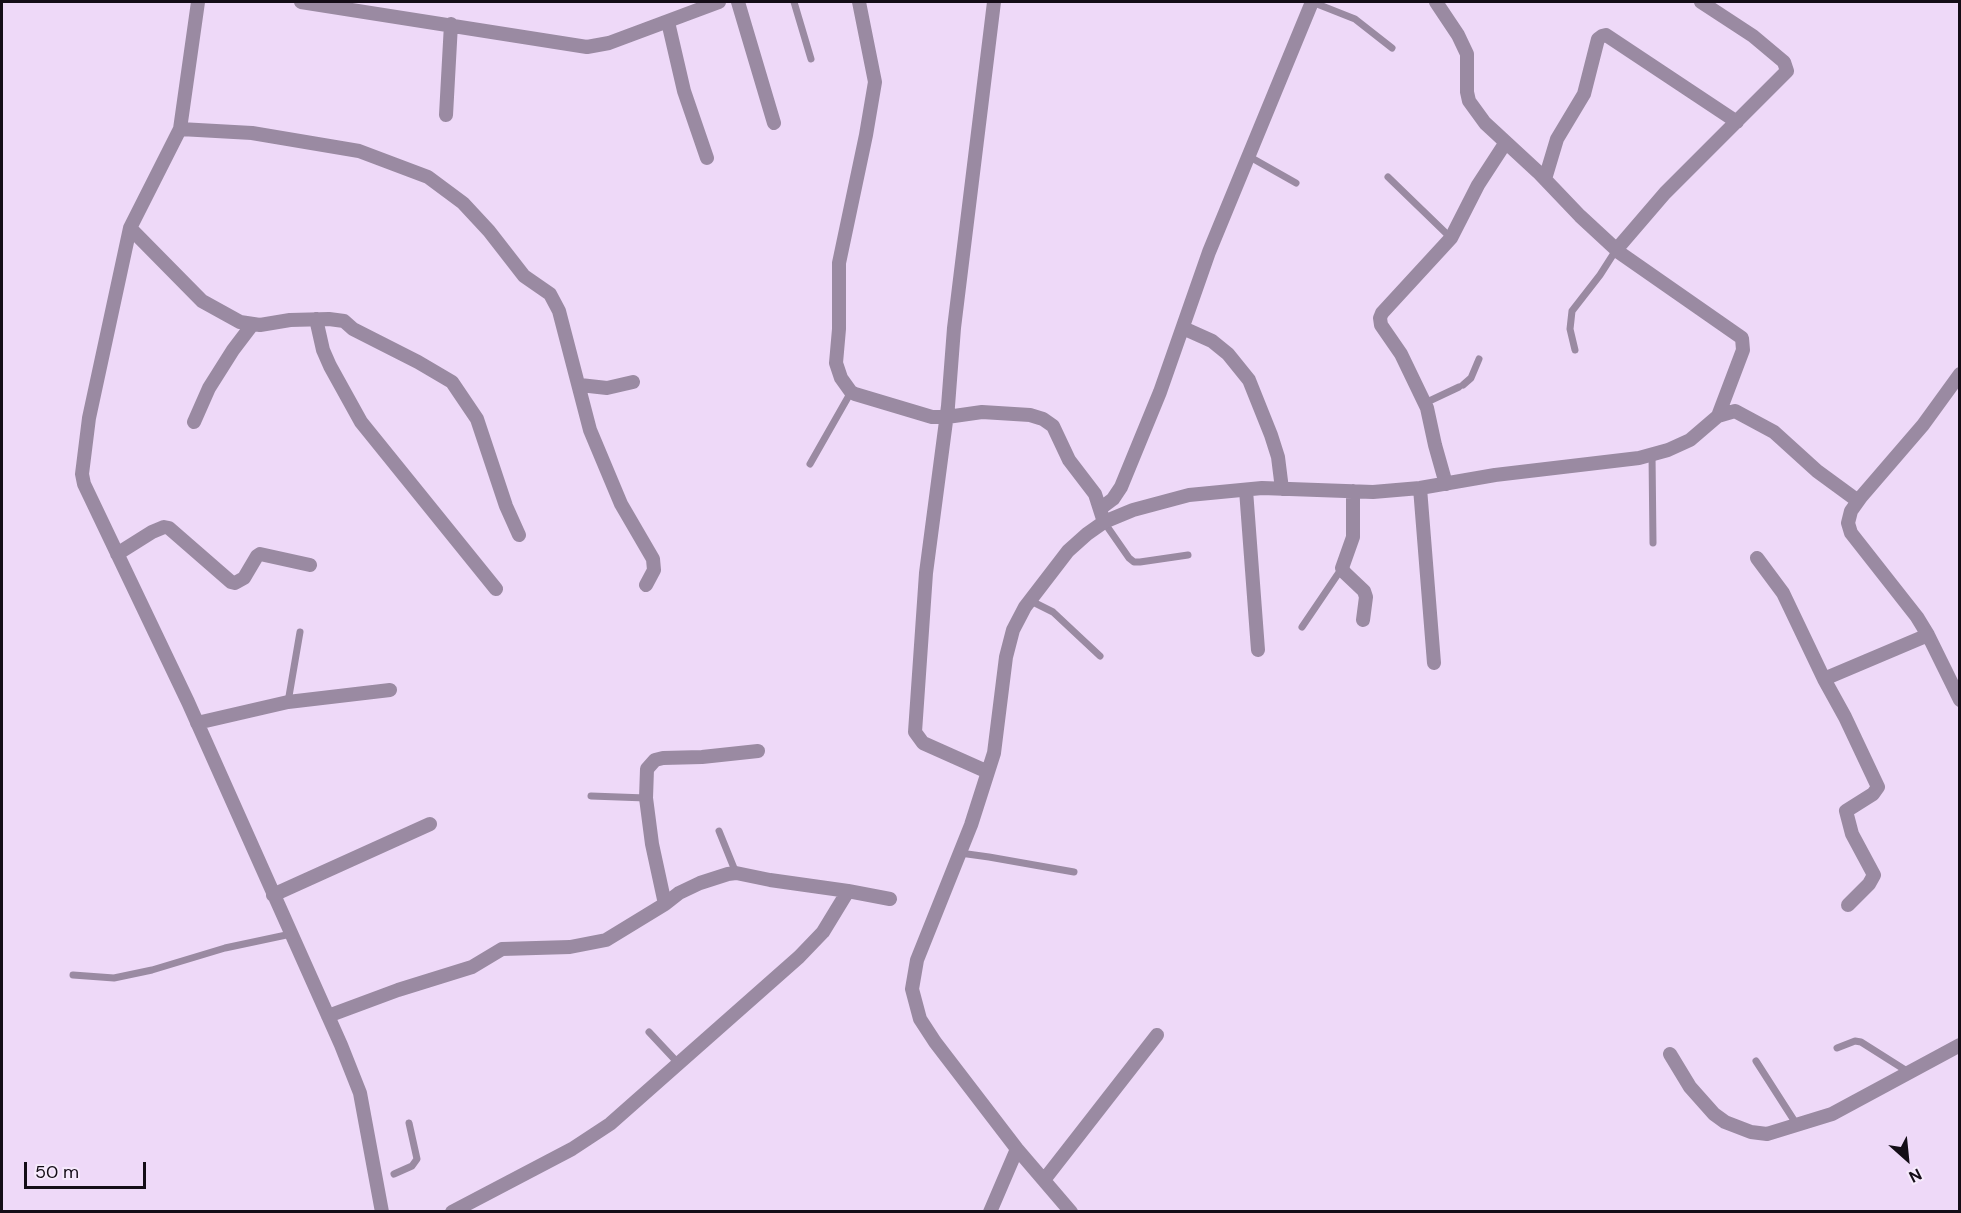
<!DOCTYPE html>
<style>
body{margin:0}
#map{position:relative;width:1961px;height:1213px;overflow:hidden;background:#eed9f8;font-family:"DM Sans",sans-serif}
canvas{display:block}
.frame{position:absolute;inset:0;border:3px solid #140d17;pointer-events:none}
.north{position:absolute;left:1877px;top:1129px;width:60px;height:60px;-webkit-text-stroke:4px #f6eafc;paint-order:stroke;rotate:153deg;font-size:16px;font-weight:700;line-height:24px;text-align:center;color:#140d17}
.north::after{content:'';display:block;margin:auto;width:21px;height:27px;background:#140d17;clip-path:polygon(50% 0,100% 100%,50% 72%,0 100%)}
.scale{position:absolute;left:24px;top:1162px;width:122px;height:27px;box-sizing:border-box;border:3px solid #140d17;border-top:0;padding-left:8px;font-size:18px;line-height:21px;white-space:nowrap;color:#140d17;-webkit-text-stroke:4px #f6eafc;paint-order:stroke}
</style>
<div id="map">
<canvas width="1961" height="1213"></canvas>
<div class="frame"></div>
<div class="north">N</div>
<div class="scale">50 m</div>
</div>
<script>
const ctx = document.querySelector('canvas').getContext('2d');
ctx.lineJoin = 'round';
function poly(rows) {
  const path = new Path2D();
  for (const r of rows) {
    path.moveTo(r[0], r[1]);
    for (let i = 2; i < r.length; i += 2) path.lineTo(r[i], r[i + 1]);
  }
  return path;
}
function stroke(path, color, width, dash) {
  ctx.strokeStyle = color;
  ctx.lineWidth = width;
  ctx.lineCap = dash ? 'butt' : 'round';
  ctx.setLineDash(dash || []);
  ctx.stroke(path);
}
const lane = poly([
 [794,2,811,59],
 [1312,2,1355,19,1392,48],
 [1250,157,1296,183],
 [1388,177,1451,238],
 [1575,350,1570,329,1572,311,1600,275,1616,250],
 [1463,385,1471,378,1479,359],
 [1425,403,1459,387],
 [1652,454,1653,543],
 [810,464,851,392],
 [1104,522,1129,558,1134,562,1140,562,1188,555],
 [1029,600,1053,612,1100,656],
 [1302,627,1342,568],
 [288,702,300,632],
 [591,796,646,798],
 [719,831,736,873],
 [960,853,989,857,1074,872],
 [73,975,114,978,152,970,225,948,291,934],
 [649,1032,678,1063],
 [1837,1048,1855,1041,1861,1042,1910,1073],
 [1756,1061,1797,1125],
 [394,1174,412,1166,417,1159,409,1123]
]);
const street = poly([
 [198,2,180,129,130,228,89,418,82,474,84,484,188,702,341,1045,360,1093,382,1212],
 [301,2,587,47,609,43,719,2],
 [738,2,774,123],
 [859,2,875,82,866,135,839,263,839,329,836,363,841,378,851,392,855,394,932,417,947,417,982,412,1030,415,1043,419,1053,426,1069,460,1095,494,1104,522],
 [1436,2,1458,35,1467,54,1467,92,1469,101,1485,123,1538,172,1580,216,1620,253,1742,338,1743,350,1718,416],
 [668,22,684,91,707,158],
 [446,115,451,24],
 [180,129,252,133,359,151,428,177,463,203,489,231,524,276,550,294,559,311,590,430,621,504,653,559,654,570,646,585],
 [1545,179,1557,139,1584,94,1598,39,1602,36,1606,35,1737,122],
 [130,228,202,301,240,322,260,325,290,320,329,319,344,321,353,329,418,362,452,382,477,419,506,506,519,535],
 [1616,250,1665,193,1787,71,1784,62,1753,36,1701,2],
 [316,319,323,350,330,366,361,422,496,589],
 [1183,328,1212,341,1228,354,1249,380,1271,435,1278,457,1282,489],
 [1960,374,1923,425,1861,497,1851,511,1848,523,1851,533,1917,617,1928,635,1960,700],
 [580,385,607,388,633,382],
 [194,422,209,388,233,350,252,325],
 [1446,484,1435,445,1427,408,1401,354,1381,325,1380,318,1382,313,1451,238,1478,185,1506,142],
 [1420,488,1434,663],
 [1246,490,1258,650],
 [1353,491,1353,537,1342,568,1345,573,1364,591,1366,597,1363,620],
 [1101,508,1113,499,1121,487,1160,392,1209,252,1312,2],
 [117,554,152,532,164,527,169,528,231,582,235,583,244,578,257,556,260,554,310,565],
 [1757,558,1783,593,1824,679,1928,635],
 [1824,679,1845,717,1878,787,1873,794,1846,811,1852,834,1874,875,1869,884,1848,905],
 [197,723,288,702,390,690],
 [988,772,923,743,915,732,926,573,948,406,954,328,994,2],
 [848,891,890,899],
 [273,895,430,824],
 [665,904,652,844,646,798,647,769,655,760,663,758,702,757,758,751],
 [328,1016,398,990,472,967,502,949,570,947,606,940,665,904,679,893,700,883,728,874,736,873,770,880,848,891,823,932,799,957,610,1124,572,1149,452,1212],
 [1670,1054,1690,1087,1714,1114,1725,1122,1751,1132,1767,1134,1832,1114,1960,1045],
 [1044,1180,1157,1035],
 [990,1212,1017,1149],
 [1071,1212,1017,1149,935,1042,920,1019,912,989,917,960,971,825,994,753,1006,657,1013,630,1025,607,1068,551,1087,534,1104,522,1133,510,1189,495,1262,488,1373,492,1420,488,1495,475,1639,458,1668,450,1690,440,1718,416,1735,411,1774,432,1817,471,1858,501]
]);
stroke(lane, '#9a8aa2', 7);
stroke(street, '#9a8aa2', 14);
</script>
